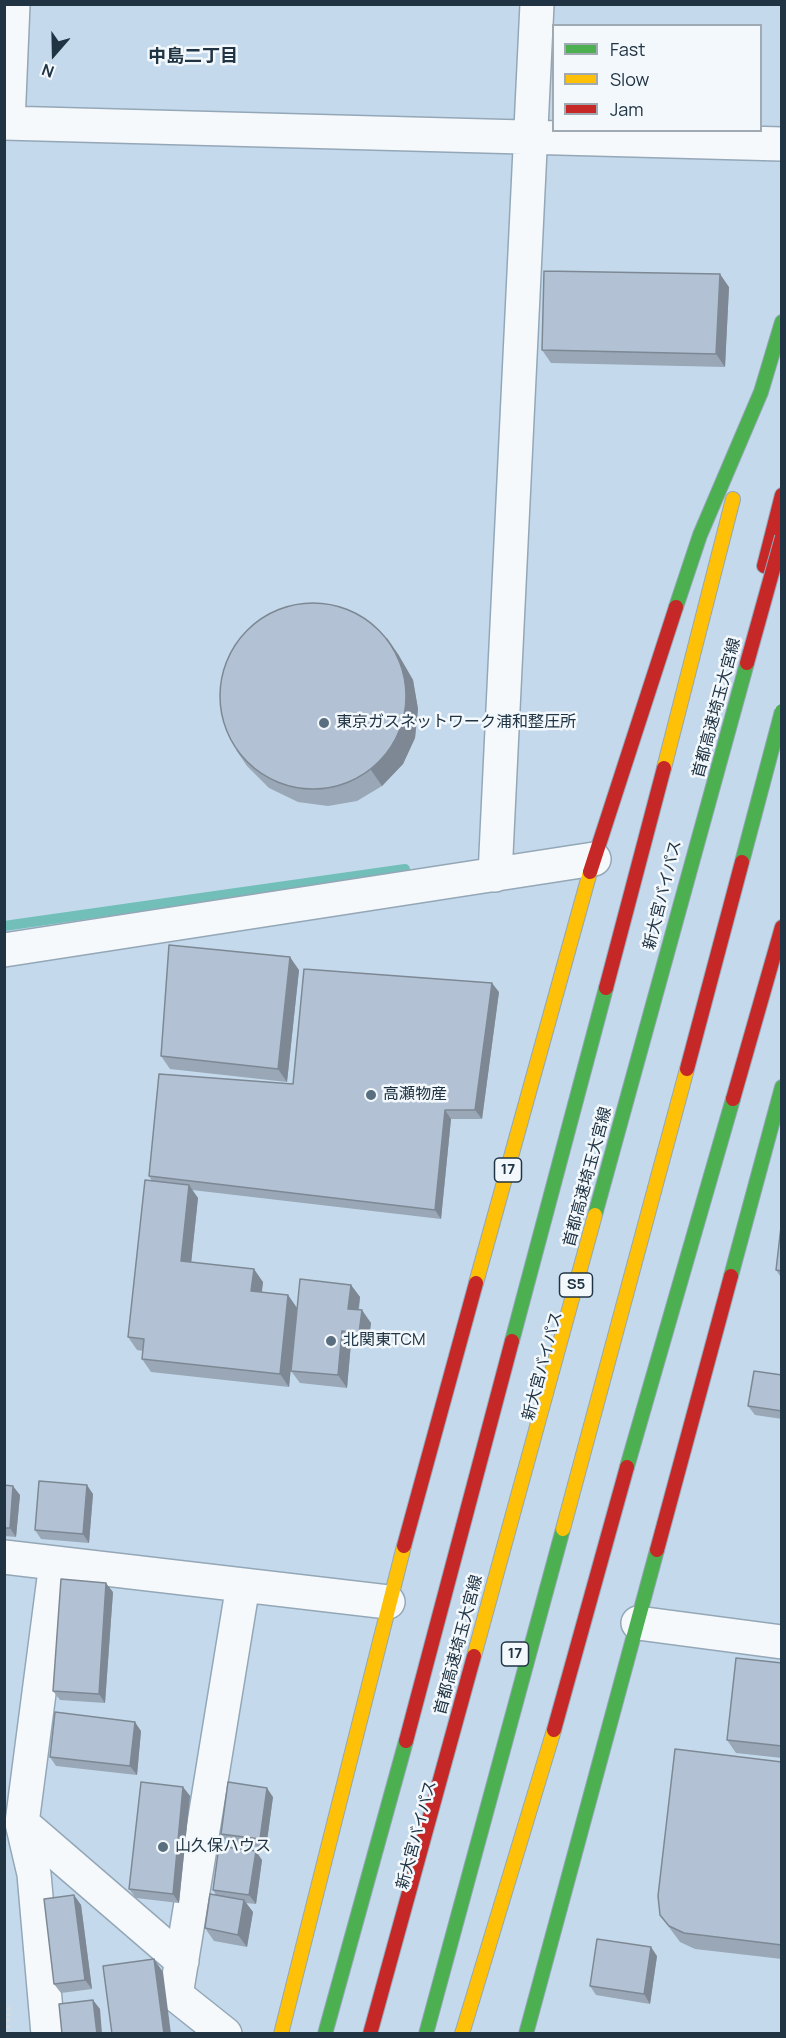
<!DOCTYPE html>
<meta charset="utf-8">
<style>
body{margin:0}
#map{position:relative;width:786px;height:2038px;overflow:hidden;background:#c4daec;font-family:Manrope,sans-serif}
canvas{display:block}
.frame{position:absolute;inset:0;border:6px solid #203444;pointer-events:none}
.legend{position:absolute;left:552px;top:24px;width:210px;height:108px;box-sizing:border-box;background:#f3f8fc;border:2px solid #9faab2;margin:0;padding:8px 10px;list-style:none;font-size:18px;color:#203444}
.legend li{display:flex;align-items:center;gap:12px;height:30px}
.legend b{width:30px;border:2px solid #9faab2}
.north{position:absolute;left:24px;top:24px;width:60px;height:60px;-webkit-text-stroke:4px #f3f8fc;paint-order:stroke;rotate:200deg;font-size:16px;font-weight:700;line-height:24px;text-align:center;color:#203444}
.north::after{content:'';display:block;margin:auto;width:21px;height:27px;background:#203444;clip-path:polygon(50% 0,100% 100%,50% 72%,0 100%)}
</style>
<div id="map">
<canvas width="786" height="2038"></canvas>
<div class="frame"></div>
<ul class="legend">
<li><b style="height:8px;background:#4caf50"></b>Fast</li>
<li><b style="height:8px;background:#ffc107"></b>Slow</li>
<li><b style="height:8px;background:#c62828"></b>Jam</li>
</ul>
<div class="north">N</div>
</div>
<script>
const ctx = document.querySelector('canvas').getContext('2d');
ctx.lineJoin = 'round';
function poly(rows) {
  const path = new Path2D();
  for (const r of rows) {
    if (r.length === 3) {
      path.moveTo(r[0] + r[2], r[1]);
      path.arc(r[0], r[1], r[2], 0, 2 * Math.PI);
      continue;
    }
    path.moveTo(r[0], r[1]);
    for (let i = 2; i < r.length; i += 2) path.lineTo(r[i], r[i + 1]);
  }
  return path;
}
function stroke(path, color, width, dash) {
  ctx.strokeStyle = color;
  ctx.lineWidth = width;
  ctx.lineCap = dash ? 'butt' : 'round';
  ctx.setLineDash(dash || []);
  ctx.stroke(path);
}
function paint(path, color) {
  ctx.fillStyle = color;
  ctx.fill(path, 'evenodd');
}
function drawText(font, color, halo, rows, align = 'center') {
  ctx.font = font + ' Manrope,"Noto Sans JP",sans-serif';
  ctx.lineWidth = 5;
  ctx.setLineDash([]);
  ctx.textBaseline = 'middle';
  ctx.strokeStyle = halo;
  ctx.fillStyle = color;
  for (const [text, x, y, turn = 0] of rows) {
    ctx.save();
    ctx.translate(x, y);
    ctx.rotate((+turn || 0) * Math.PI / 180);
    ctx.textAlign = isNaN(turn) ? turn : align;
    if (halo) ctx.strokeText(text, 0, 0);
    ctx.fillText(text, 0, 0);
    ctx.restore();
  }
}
const stream = poly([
 [4,926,405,869]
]);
const path = poly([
 [8,2034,9,2007]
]);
const street = poly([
 [4,123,782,144],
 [8,123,13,4],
 [495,875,537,4],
 [4,950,594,859],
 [4,1557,388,1602],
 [638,1623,782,1642],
 [22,1823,182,1961],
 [48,2034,34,1874,22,1823,56,1563],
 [225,2034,176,1995,243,1585]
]);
const fast = poly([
 [676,607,700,535,761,392,782,322],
 [731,1276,782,1087],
 [512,1341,606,988],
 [627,1467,733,1099],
 [325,2034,406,1741],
 [526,2034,657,1550]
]);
const slow = poly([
 [664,768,733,499],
 [476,1283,590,872],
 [281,2034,404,1546],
 [462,2034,554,1730]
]);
const jam = poly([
 [764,566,782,495],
 [590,872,676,607],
 [606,988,664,768],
 [733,1099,782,927],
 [404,1546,476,1283],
 [657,1550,731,1276],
 [554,1730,627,1467],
 [406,1741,512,1341]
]);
const fastBridge = poly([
 [742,862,782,711],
 [595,1215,747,663],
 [426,2034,563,1529]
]);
const slowBridge = poly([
 [563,1529,687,1069],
 [474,1656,595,1215]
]);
const jamBridge = poly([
 [747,663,782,537],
 [687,1069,742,862],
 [370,2034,474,1656]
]);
const wall = poly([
 [729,287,725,367,551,363,542,350],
 [398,654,413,680,418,709,415,738,403,764,382,786,357,801,328,806,298,802,269,788,247,766,236,750],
 [299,970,287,1082,170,1069,161,1056],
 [499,992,482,1119,451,1119,441,1219,192,1190,198,1198,191,1262,263,1282,262,1292,288,1295,297,1308,289,1387,151,1372,142,1359,143,1351,137,1350,128,1337,152,1181,149,1176,293,1084],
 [782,1218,782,1279,776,1270],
 [351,1285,360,1297,359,1310,371,1323,368,1346,351,1343,347,1388,300,1383,291,1371],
 [782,1375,782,1419,755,1415,748,1406],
 [4,1485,20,1495,16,1537,4,1536],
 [93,1494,89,1543,41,1539,35,1530],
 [113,1592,105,1703,60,1700,53,1691],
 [782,1663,782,1758,736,1753,727,1740],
 [141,1731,137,1775,56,1766,50,1757],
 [782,1762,782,1959,695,1949,680,1942,660,1915],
 [183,1787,190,1796,179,1903,136,1898,129,1889],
 [273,1797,266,1848,227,1843,221,1834],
 [262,1860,256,1904,246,1903,253,1912,247,1947,214,1941,205,1928,216,1895,213,1890],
 [74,1895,81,1905,92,1989,61,1993,54,1984],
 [657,1956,650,2004,596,1995,590,1986]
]);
const shadedWall = poly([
 [720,274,729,287,725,367,716,354],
 [387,638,398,654,413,680,418,709,415,738,403,764,382,786,371,770],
 [290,957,299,970,287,1082,278,1069],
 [492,983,499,992,482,1119,475,1110],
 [445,1110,451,1119,441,1219,435,1210],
 [189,1185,198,1198,190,1274,181,1261],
 [254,1269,263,1282,260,1304,251,1291],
 [351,1285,360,1297,357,1321,348,1309],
 [288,1295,297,1308,289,1387,280,1374],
 [362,1310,371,1323,368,1346,359,1333],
 [342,1331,351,1343,347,1388,338,1375],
 [87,1485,93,1494,89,1543,83,1534],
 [13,1486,20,1495,16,1537,10,1528],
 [106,1583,113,1592,105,1703,99,1694],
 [135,1722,141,1731,137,1775,130,1766],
 [183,1787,190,1796,179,1903,173,1894],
 [267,1788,273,1797,266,1848,260,1839],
 [256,1851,262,1860,256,1904,249,1895],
 [74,1895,81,1905,92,1989,85,1980],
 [244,1900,253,1912,247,1947,238,1935],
 [651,1947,657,1956,650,2004,644,1994],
 [154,1959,163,1972,171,2034,164,2034],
 [93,2000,100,2009,102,2034,97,2034]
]);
const building = poly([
 [544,271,720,274,716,354,542,350,544,271],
 [313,696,93],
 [169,945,290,957,278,1069,161,1056,169,945],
 [304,969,492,983,475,1110,445,1110,435,1210,149,1176,159,1074,293,1084,304,969],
 [145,1180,189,1185,181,1261,254,1269,251,1291,288,1295,280,1374,142,1359,144,1339,128,1337,145,1180],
 [782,1218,782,1271,776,1270,782,1218],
 [300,1279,351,1285,348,1309,362,1310,359,1333,342,1331,338,1375,291,1371,300,1279],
 [754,1371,782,1375,782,1411,748,1406,754,1371],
 [39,1481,87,1485,83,1534,35,1530,39,1481],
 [4,1485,13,1486,10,1528,4,1528,4,1485],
 [61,1579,106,1583,99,1694,53,1691,61,1579],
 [736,1658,782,1663,782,1746,727,1740,736,1658],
 [55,1712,135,1722,130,1766,50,1757,55,1712],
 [675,1749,782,1762,782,1945,684,1933,669,1926,660,1915,658,1896,675,1749],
 [141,1782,183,1787,173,1894,129,1889,141,1782],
 [228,1782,267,1788,260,1839,221,1834,228,1782],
 [219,1846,256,1851,249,1895,213,1890,219,1846],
 [210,1894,244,1900,238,1935,205,1928,210,1894],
 [74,1895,85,1980,54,1984,44,1899,74,1895],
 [597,1939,651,1947,644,1994,590,1986,597,1939],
 [154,1959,164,2034,112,2034,103,1966,154,1959],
 [93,2000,97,2034,62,2034,59,2004,93,2000]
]);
const markers = [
 [324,723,6,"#596e7f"],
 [371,1095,6,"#596e7f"],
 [331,1341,6,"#596e7f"],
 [163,1847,6,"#596e7f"]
];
const shields = [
 [508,1170,27],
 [576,1285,33],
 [515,1654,27]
];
const shieldNames = [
 ["17",508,1170],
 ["S5",576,1285],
 ["17",515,1654]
];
const streetNames = [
 ["首都高速埼玉大宮線",717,708,-75],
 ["新大宮バイパス",663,895,-76],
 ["首都高速埼玉大宮線",588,1177,-75],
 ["新大宮バイパス",543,1366,-75],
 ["首都高速埼玉大宮線",459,1645,-75],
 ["新大宮バイパス",417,1835,-75]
];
const poiNames = [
 ["東京ガスネットワーク浦和整圧所",336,723],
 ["高瀬物産",383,1095],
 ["北関東TCM",343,1341],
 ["山久保ハウス",175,1847]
];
const neighbourhoodNames = [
 ["中島二丁目",193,57]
];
stroke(stream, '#72bfba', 10);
stroke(street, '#94a7b7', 36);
stroke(fast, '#94a7b7', 16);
stroke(slow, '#94a7b7', 16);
stroke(jam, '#94a7b7', 16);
stroke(path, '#d3dae0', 4, [3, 3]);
stroke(street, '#f6f9fc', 33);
stroke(fast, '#4caf50', 14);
stroke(slow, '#ffc107', 14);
stroke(jam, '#c62828', 14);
stroke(fastBridge, '#94a7b7', 16, []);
stroke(slowBridge, '#94a7b7', 16, []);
stroke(jamBridge, '#94a7b7', 16, []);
stroke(fastBridge, '#4caf50', 14);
stroke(slowBridge, '#ffc107', 14);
stroke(jamBridge, '#c62828', 14);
paint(wall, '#99a7b6');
paint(shadedWall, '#7d8894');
paint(building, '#b2c2d4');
stroke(building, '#7d8894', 1.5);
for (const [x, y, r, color] of markers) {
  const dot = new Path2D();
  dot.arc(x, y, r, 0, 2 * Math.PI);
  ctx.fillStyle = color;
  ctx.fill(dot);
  stroke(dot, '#f3f8fc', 2);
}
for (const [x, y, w] of shields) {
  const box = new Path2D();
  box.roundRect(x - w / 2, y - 12, w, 24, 4.5);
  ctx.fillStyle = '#f3f8fc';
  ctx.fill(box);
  stroke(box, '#203444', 1.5);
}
drawText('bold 15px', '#203444', null, shieldNames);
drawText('16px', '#203444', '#f3f8fc', streetNames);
drawText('16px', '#203444', '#f3f8fc', poiNames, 'left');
drawText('bold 18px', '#203444', '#f3f8fc', neighbourhoodNames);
</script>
